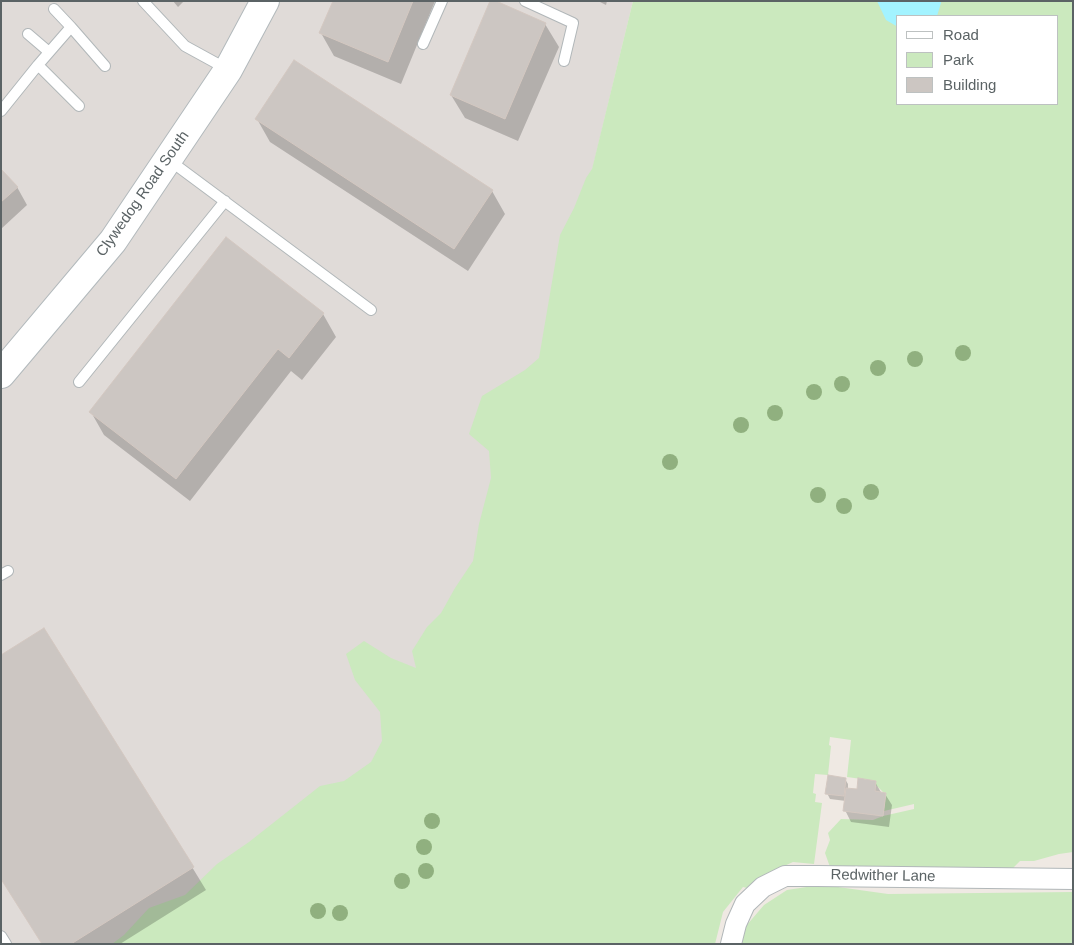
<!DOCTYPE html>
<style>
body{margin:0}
#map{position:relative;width:1074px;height:945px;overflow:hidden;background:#efe9e3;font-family:Arial,sans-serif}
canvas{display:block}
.frame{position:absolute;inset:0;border:2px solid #5b6365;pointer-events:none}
.legend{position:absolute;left:896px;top:15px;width:162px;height:90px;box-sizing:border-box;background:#fff;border:1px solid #bdc1c1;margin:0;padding:6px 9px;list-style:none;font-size:15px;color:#5b6365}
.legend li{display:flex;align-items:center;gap:10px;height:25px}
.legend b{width:25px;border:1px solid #bdc1c1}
</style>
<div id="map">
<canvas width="1074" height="945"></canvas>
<div class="frame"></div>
<ul class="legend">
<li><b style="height:6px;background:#fff"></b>Road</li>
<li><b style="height:14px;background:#cbe9be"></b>Park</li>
<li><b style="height:14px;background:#ccc6c2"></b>Building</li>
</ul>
</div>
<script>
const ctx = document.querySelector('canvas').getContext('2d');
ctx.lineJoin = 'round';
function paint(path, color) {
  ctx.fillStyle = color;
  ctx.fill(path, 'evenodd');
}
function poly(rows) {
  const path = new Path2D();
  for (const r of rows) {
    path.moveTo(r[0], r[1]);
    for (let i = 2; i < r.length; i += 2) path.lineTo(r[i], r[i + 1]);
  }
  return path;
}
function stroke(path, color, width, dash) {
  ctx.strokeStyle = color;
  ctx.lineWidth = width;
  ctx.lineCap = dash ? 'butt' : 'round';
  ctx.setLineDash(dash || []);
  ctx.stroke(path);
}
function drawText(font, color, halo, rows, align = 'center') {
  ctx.font = font + ' Arial,sans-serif';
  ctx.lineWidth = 4;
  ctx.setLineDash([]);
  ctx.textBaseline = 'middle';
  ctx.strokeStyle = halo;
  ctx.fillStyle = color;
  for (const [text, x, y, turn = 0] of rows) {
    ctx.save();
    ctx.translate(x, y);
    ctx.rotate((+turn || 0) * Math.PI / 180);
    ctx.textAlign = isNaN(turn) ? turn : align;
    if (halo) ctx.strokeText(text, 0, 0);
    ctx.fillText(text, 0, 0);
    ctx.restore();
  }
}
const industrial = poly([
 [1,1,633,1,595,158,449,783,150,944,1,944]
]);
const green = poly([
 [633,1,1073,1,1073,852,1059,854,1034,861,1020,861,1009,872,830,867,825,853,830,840,828,833,841,819,873,820,883,816,914,809,914,804,884,811,886,793,883,792,876,785,876,781,847,777,851,740,830,737,829,745,831,746,828,775,815,774,813,793,816,794,815,802,822,803,814,864,793,862,782,867,751,889,743,887,723,912,715,944,112,944,124,935,149,908,185,895,217,864,249,842,320,786,344,781,371,762,382,741,380,712,355,680,346,654,364,641,391,658,416,668,412,651,427,627,441,613,455,588,473,561,479,524,491,478,489,451,469,434,482,396,525,370,539,358,560,235,574,208,586,178,592,169],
 [898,16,1058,16,1058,104,898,104],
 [813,886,838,887,888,894,1073,892,1073,944,742,944,746,926,764,905,787,890]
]);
const water = poly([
 [877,1,941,1,941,3,937,16,898,16,898,27,886,20]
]);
const shadow = poly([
 [173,1,184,1,178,7],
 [334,1,435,1,401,84,334,56,321,33],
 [598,1,607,1,606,5],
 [545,24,559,47,518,141,465,118,451,95],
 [257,119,492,191,505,214,468,271,270,142],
 [1,170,17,187,27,205,1,229],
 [323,314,336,337,302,380,291,371,190,501,104,435,91,412],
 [845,779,848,784,848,789,858,790,875,782,882,794,885,794,892,805,889,827,851,822,845,810,846,801,830,799,827,793],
 [192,867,206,890,120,944,42,944]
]);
const building = poly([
 [333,1,413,1,388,62,319,33,333,1],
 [490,1,496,1,546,23,505,119,450,95,490,1],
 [294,60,493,190,454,249,255,119,294,60],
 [1,169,18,187,1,202,1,169],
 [226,237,324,313,289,358,278,349,176,479,89,412,226,237],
 [44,628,194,867,71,944,42,944,1,879,1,655,44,628],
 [828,775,846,778,844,796,825,794,828,775],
 [858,778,876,781,875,791,886,793,883,816,843,811,846,788,857,789,858,778]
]);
const lane = poly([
 [143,1,185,46,227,69],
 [525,1,573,23,564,61],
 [54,9,71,27],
 [28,34,49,52],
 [423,44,442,1],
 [38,65,79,106],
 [1,111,38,65,71,27,105,66],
 [169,160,371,310],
 [79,382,225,201],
 [1,575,8,571],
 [1,936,6,944]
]);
const street = poly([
 [731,944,736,924,745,904,763,887,785,876,817,876,1073,879]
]);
const secondary = poly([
 [1,374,113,241,228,70,265,1]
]);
const trees = [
 [963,353],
 [915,359],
 [878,368],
 [842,384],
 [814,392],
 [775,413],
 [741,425],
 [670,462],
 [871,492],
 [818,495],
 [844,506],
 [432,821],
 [424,847],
 [426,871],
 [402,881],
 [318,911],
 [340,913]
];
const streetNames = [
 ["Clywedog Road South",143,194,-55],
 ["Redwither Lane",883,876,1]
];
paint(industrial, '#e0dbd8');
paint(green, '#cbe9be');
paint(water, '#a3f3ff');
paint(shadow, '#0003');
paint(building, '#ccc6c2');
stroke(building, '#d4c8c1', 1);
stroke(lane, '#b1b7b9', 12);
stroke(street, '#b1b7b9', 22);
stroke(secondary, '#b2b9bc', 30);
stroke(lane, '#fff', 10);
stroke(street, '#fff', 20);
stroke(secondary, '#fff', 28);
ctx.fillStyle = '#90b07f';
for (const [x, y] of trees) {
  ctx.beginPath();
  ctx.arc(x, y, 8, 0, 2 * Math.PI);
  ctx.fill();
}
drawText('15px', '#5b6365', '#fff', streetNames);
</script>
